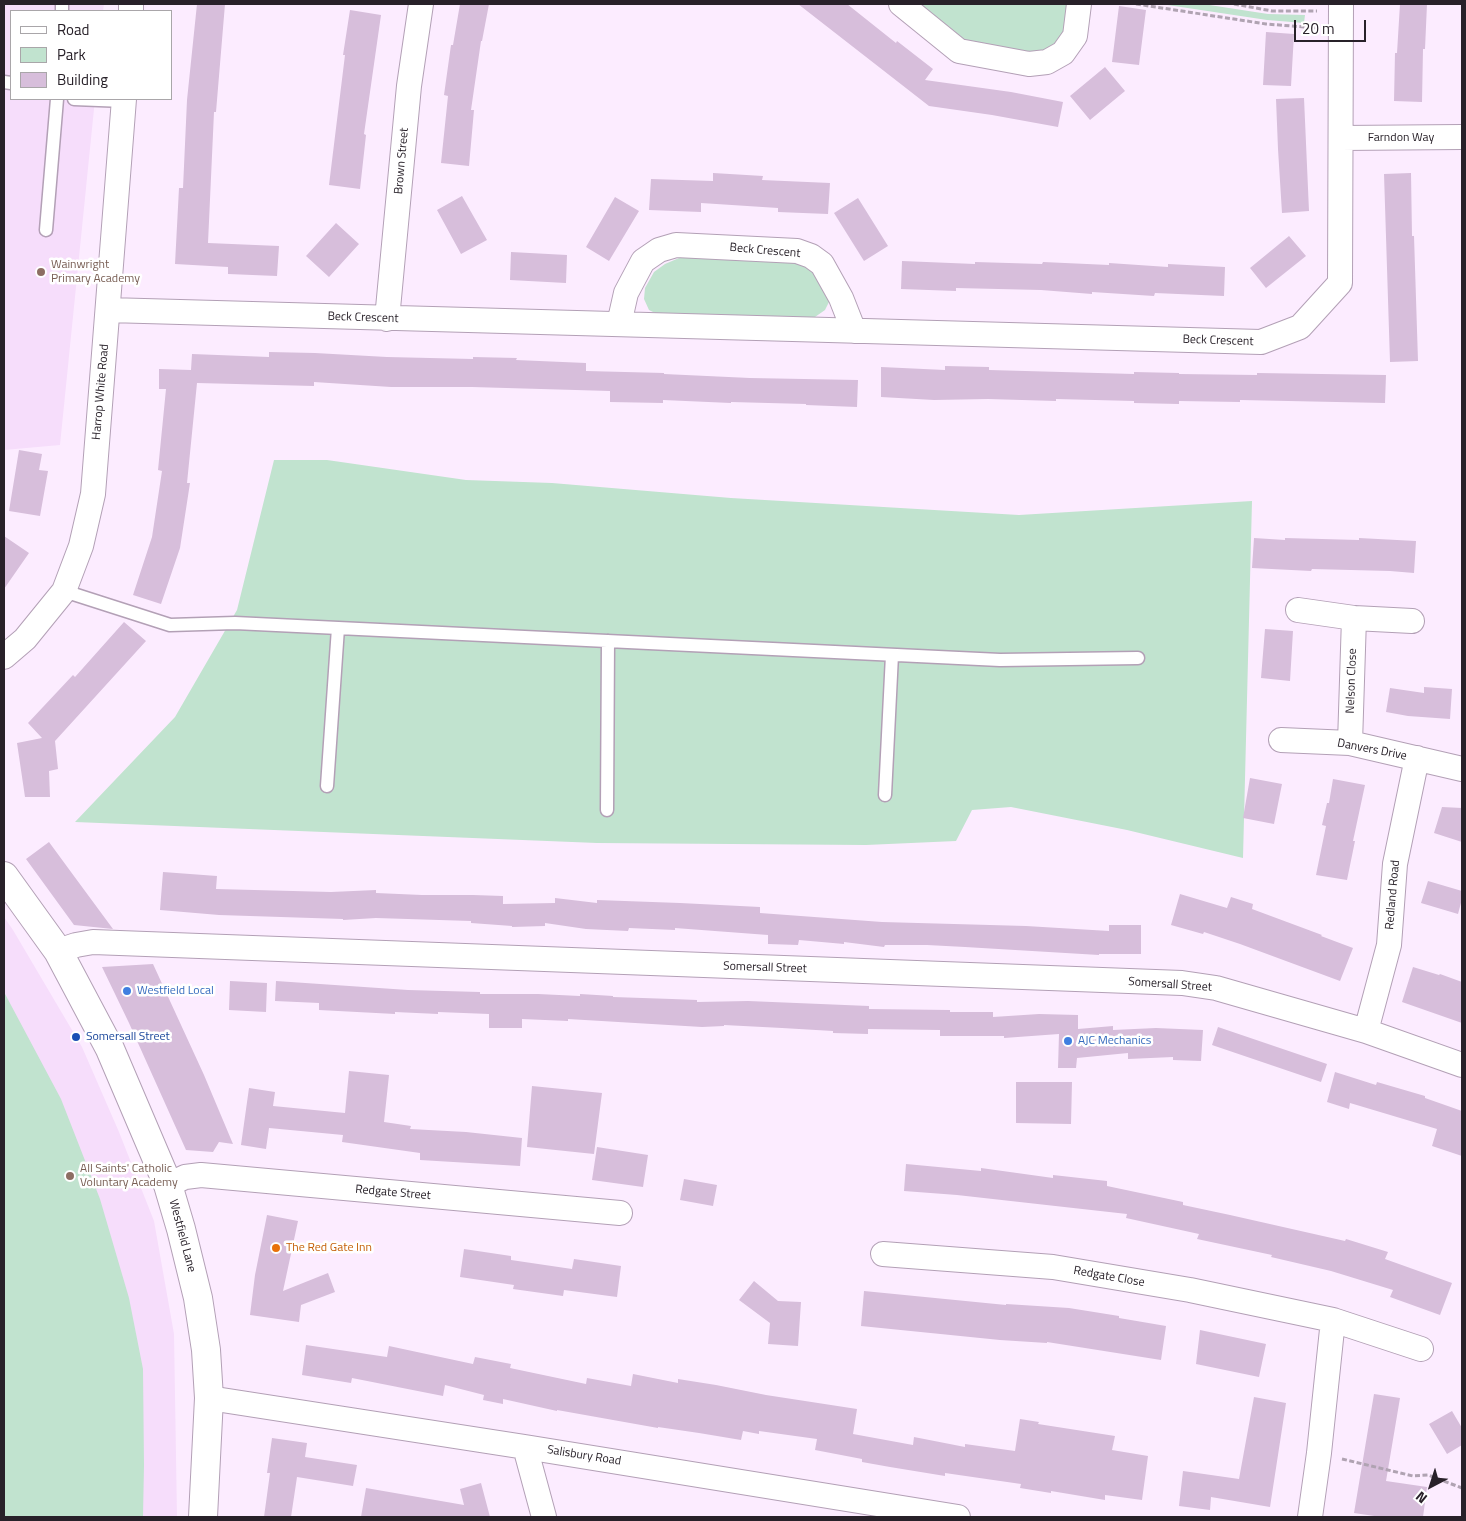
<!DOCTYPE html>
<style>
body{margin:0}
#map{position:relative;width:1466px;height:1521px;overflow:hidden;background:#fcecff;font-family:"Titillium Web",sans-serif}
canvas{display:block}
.frame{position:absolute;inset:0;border:5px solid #282129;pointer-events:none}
.legend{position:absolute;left:10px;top:10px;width:162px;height:90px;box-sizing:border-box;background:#fff;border:1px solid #a9a6a9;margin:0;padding:6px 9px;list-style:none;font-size:15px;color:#282129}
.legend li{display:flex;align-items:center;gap:10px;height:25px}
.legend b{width:25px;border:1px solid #a9a6a9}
.north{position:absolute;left:1406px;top:1461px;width:50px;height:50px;-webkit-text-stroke:4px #fff;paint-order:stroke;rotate:220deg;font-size:14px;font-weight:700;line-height:20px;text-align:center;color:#282129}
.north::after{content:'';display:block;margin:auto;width:18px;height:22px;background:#282129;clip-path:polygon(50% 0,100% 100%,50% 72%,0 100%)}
.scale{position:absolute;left:1294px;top:20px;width:72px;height:22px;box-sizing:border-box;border:2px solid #282129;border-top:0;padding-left:6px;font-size:15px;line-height:18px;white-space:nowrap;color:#282129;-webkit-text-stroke:4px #fff;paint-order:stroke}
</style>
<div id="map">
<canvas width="1466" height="1521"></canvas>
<div class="frame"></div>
<ul class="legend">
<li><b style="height:6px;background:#fff"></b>Road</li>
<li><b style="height:14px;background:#c1e3cf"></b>Park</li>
<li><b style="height:14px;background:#d7bedb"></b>Building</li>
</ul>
<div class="north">N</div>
<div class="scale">20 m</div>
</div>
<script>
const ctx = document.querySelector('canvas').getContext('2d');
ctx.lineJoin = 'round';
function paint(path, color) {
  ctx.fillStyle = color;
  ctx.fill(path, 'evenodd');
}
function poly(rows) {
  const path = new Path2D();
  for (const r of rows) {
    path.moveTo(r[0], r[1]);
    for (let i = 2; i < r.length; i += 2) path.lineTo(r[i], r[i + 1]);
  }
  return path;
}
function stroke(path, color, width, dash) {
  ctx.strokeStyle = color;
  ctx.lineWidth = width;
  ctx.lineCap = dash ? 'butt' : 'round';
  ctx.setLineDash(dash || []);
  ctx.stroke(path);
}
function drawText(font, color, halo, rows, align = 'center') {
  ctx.font = font + ' "Titillium Web",sans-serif';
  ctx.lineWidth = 5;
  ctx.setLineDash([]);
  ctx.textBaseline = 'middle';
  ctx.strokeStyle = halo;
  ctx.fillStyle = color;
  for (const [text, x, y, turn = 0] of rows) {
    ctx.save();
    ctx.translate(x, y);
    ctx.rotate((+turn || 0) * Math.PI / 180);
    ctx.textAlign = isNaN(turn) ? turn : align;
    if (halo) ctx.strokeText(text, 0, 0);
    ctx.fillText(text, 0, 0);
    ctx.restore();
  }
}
const built = poly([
 [4,4,104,4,103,11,11,11,11,99,95,99,60,445,4,450],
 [4,917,13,930,82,1047,119,1132,154,1221,174,1334,177,1517,4,1517]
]);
const green = poly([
 [917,4,1069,4,1067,27,1059,41,1046,52,1029,55,968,45],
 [1161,4,1203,4,1268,14,1305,15,1304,23,1267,20],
 [697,255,776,256,809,264,831,294,829,302,825,310,815,317,805,318,659,315,649,310,644,299,645,288,654,272,665,264,679,258],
 [274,460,327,460,466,480,552,483,731,498,1019,515,1252,501,1243,858,1127,830,1011,807,972,810,956,841,866,845,597,843,75,822,175,717,237,610],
 [4,992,61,1099,100,1199,129,1298,143,1369,144,1465,143,1517,4,1517]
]);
const building = poly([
 [197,4,225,4,216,112,214,112,208,243,279,246,277,276,228,274,228,267,175,264,179,188,183,188,187,100],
 [460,4,489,4,482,41,481,41,471,110,474,110,469,166,441,163,448,96,444,95,451,45,453,45],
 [798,4,847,4,896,43,897,41,933,69,925,80,1011,92,1063,102,1058,127,992,115,929,106],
 [1400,4,1427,4,1425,49,1423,49,1422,102,1394,101,1395,53,1397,53],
 [1119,6,1146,10,1139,65,1112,62],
 [350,10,381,15,364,134,366,135,360,189,329,185,345,55,343,55],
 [1266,32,1294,34,1291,86,1263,85],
 [1105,67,1125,91,1090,120,1070,96],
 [1304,98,1309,211,1282,213,1278,149,1276,99],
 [713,173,763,176,762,180,830,183,828,214,778,212,778,208,701,203,701,212,649,210,651,179,713,181],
 [1411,173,1412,236,1414,236,1418,361,1390,362,1384,174],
 [462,196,487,240,461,254,437,210],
 [615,197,639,211,609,261,586,247],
 [858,198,888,246,864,261,834,213],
 [336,223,359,244,329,277,306,256],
 [1289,236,1306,256,1266,288,1250,268],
 [511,252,567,255,566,283,510,280],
 [902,261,975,264,975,262,1042,264,1043,262,1109,265,1109,263,1168,267,1168,264,1225,267,1224,296,1155,293,1154,296,1092,292,1092,294,1041,290,956,288,956,291,901,289],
 [269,352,315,353,387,357,473,359,473,357,517,358,516,360,586,363,586,371,664,373,664,374,750,378,858,380,857,407,806,405,806,404,731,402,731,403,663,400,663,403,610,402,610,391,472,387,391,387,314,382,314,386,197,383,187,483,190,483,180,548,161,604,133,595,152,537,162,471,158,470,166,389,159,389,159,369,191,370,192,354,269,357],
 [945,366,989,367,989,370,1134,374,1134,372,1179,373,1179,374,1257,375,1257,373,1386,375,1385,403,1240,400,1240,402,1179,401,1179,404,1134,403,1134,401,1056,399,1056,401,988,399,934,400,881,397,881,367,945,370],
 [19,450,42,454,39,470,48,471,40,516,9,511],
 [4,536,29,553,4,589],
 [1254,538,1285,540,1285,538,1359,540,1359,538,1416,541,1414,573,1390,571,1312,569,1311,571,1252,568],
 [124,622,146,641,55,741,58,769,49,771,50,797,25,797,17,743,42,738,28,723,73,675,75,677],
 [1265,629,1293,631,1290,681,1261,678],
 [1424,687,1452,689,1450,719,1408,716,1386,712,1390,688,1424,693],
 [1250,778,1282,784,1274,824,1243,818],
 [1333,779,1365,785,1353,841,1355,841,1347,880,1316,875,1326,826,1322,825,1327,803,1329,803],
 [1442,807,1462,808,1462,842,1434,833],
 [49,842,71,872,113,929,74,925,26,859],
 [163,872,217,876,216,889,331,892,376,890,376,893,422,895,473,895,503,896,503,904,555,903,555,898,597,903,597,900,680,903,760,907,760,913,882,922,1026,926,1109,931,1109,925,1141,925,1141,954,1099,954,1099,955,965,947,927,945,885,945,884,947,844,942,844,944,799,940,798,945,768,944,768,935,675,928,675,930,629,928,628,931,586,929,545,923,545,926,512,927,512,926,471,923,471,921,376,918,343,920,343,919,219,915,160,910],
 [1428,881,1462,891,1462,899,1458,914,1421,903],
 [1180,894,1227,908,1231,897,1253,904,1252,909,1322,935,1321,936,1353,948,1340,981,1240,944,1204,932,1203,934,1171,925],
 [153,964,204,1075,233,1144,219,1142,213,1152,186,1150,129,1023,102,967],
 [1413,967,1439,975,1440,974,1462,982,1462,1023,1402,1002],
 [230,981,267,983,266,1012,229,1010],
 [276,981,408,990,480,992,480,994,538,994,580,996,580,994,613,996,613,997,672,999,697,1000,697,1002,748,1001,869,1006,869,1009,950,1010,950,1012,993,1012,993,1017,1039,1014,1078,1015,1078,1029,1113,1026,1113,1030,1156,1028,1203,1030,1201,1061,1173,1060,1173,1057,1128,1059,1128,1053,1077,1058,1076,1068,1058,1068,1059,1034,1004,1038,1004,1036,940,1036,940,1030,868,1029,868,1034,833,1033,833,1031,782,1028,724,1025,724,1026,702,1027,568,1019,568,1021,522,1019,522,1028,489,1028,489,1014,438,1012,438,1014,395,1012,395,1014,319,1010,319,1003,275,1001],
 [1218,1027,1327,1064,1321,1082,1212,1045],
 [349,1071,389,1075,384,1122,411,1126,410,1129,466,1132,522,1138,520,1166,420,1160,420,1153,342,1142,343,1135,269,1128,266,1149,241,1145,249,1088,275,1092,273,1106,345,1113],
 [1335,1072,1376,1085,1377,1082,1425,1096,1425,1098,1462,1111,1462,1156,1432,1146,1437,1129,1350,1103,1349,1109,1327,1102],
 [1016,1082,1072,1082,1071,1124,1016,1123],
 [532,1086,602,1093,594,1154,527,1147],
 [597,1147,648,1155,643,1187,592,1180],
 [906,1164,981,1171,981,1168,1053,1178,1053,1175,1107,1181,1107,1186,1183,1202,1183,1205,1230,1215,1345,1241,1346,1239,1388,1252,1385,1259,1452,1283,1440,1315,1390,1297,1393,1290,1331,1271,1271,1257,1272,1255,1197,1239,1199,1234,1126,1218,1127,1214,957,1195,904,1191],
 [684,1179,717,1185,713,1206,680,1200],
 [267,1215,298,1221,283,1291,328,1273,335,1292,301,1305,299,1322,250,1315,255,1275],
 [464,1249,511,1256,511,1260,572,1269,574,1259,621,1266,617,1297,564,1290,563,1296,513,1289,514,1285,460,1277],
 [754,1281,778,1301,801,1302,798,1346,768,1344,770,1323,739,1300],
 [864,1291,1006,1305,1006,1304,1069,1308,1119,1316,1119,1318,1166,1326,1161,1360,1047,1342,1047,1343,1000,1340,861,1326],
 [1200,1330,1266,1344,1259,1377,1196,1364],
 [306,1345,387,1357,389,1346,473,1364,475,1357,511,1364,510,1368,586,1384,587,1378,631,1386,633,1374,678,1383,678,1379,716,1385,766,1395,857,1409,853,1434,913,1445,914,1437,965,1447,965,1444,1015,1451,1020,1419,1039,1422,1038,1424,1115,1436,1112,1450,1148,1456,1142,1500,1105,1495,1105,1500,1051,1491,1051,1493,1020,1488,1021,1484,945,1473,945,1476,890,1467,862,1462,862,1459,815,1450,817,1439,759,1431,759,1434,743,1431,741,1440,699,1433,658,1427,658,1428,557,1410,557,1411,503,1399,503,1404,483,1400,484,1395,445,1385,443,1396,352,1378,351,1383,302,1375],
 [1374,1394,1400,1398,1386,1481,1427,1487,1423,1517,1381,1517,1354,1513],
 [1254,1397,1286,1403,1270,1507,1211,1497,1210,1510,1179,1506,1183,1471,1239,1479],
 [1452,1411,1462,1428,1462,1445,1447,1454,1429,1424],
 [272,1438,307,1443,305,1457,357,1465,353,1486,297,1477,291,1517,264,1517,270,1473,267,1473],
 [481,1483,490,1517,361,1517,366,1488,464,1505,460,1489]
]);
const path = poly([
 [1136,4,1266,24,1317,28],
 [1234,4,1272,11,1317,11],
 [1342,1459,1413,1476,1428,1475,1462,1488]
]);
const lane = poly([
 [62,11,62,4],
 [4,82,11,83],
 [74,99,124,101],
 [46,230,57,99],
 [64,591,170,625,235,623,1000,660,1138,658],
 [327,786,338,628],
 [885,795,892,655],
 [607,810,608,641]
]);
const street = poly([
 [901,4,959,51,1029,64,1047,62,1063,53,1075,36,1079,4],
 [131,11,131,4],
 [1341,138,1462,137],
 [108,310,1261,342,1300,327,1340,283,1341,4],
 [387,319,409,86,421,4],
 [619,324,626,293,643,261,659,250,676,245,797,251,811,256,822,264,841,298,854,331],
 [1298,610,1354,618,1412,621],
 [4,657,25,639,64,591,81,546,93,494,124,99],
 [1281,740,1350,743,1462,769],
 [1350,743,1354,618],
 [58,951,76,945,93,942,1182,983,1216,988,1366,1031,1462,1065],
 [1366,1031,1389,945,1395,864,1417,758],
 [168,1185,185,1177,201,1175,620,1213],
 [883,1254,1053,1267,1190,1290,1333,1320,1421,1349],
 [209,1398,525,1447,958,1517],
 [525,1447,544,1517],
 [1310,1517,1319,1453,1333,1320]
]);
const secondary = poly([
 [4,876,58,951,110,1049,168,1185,181,1229,198,1298,206,1350,209,1398,203,1517]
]);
const markers = [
 [41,272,5,"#8d6e63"],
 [127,991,5,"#3f7fe0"],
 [76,1037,5,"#1a4fb4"],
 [1068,1041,5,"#3f7fe0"],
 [70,1176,5,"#8d6e63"],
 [276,1248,5,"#e8710a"]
];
const streetNames = [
 ["Farndon Way",1401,138],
 ["Brown Street",402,161,-85],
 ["Beck Crescent",765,251,5],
 ["Beck Crescent",363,318,2],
 ["Beck Crescent",1218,341,2],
 ["Harrop White Road",101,392,-85],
 ["Nelson Close",1352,681,-88],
 ["Danvers Drive",1372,750,11],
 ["Redland Road",1393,895,-85],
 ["Somersall Street",765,968,2],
 ["Somersall Street",1170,985,4],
 ["Redgate Street",393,1193,5],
 ["Westfield Lane",182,1236,75],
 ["Redgate Close",1109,1277,10],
 ["Salisbury Road",584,1456,9]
];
const educationNames = [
 ["Wainwright",51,265],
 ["Primary Academy",51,279],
 ["All Saints' Catholic",80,1169],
 ["Voluntary Academy",80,1183]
];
const shopNames = [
 ["Westfield Local",137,991],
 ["AJC Mechanics",1078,1041]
];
const transitNames = [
 ["Somersall Street",86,1037]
];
const foodNames = [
 ["The Red Gate Inn",286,1248]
];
paint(built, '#f6ddfb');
paint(green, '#c1e3cf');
paint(building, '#d7bedb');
stroke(lane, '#b3a0b6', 15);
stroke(street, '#b3a0b6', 26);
stroke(secondary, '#b3a0b6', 30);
stroke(path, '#b0a3b2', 3, [5, 2.5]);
stroke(lane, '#fff', 12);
stroke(street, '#fff', 24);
stroke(secondary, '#fff', 28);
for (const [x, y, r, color] of markers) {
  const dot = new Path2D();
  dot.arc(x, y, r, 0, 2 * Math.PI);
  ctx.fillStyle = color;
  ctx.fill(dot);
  stroke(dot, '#fff', 2);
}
drawText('12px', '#282129', '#fff', streetNames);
drawText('12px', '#785e54', '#fff', educationNames, 'left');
drawText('12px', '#366cbe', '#fff', shopNames, 'left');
drawText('12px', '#164399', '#fff', transitNames, 'left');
drawText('12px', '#c56008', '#fff', foodNames, 'left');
</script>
